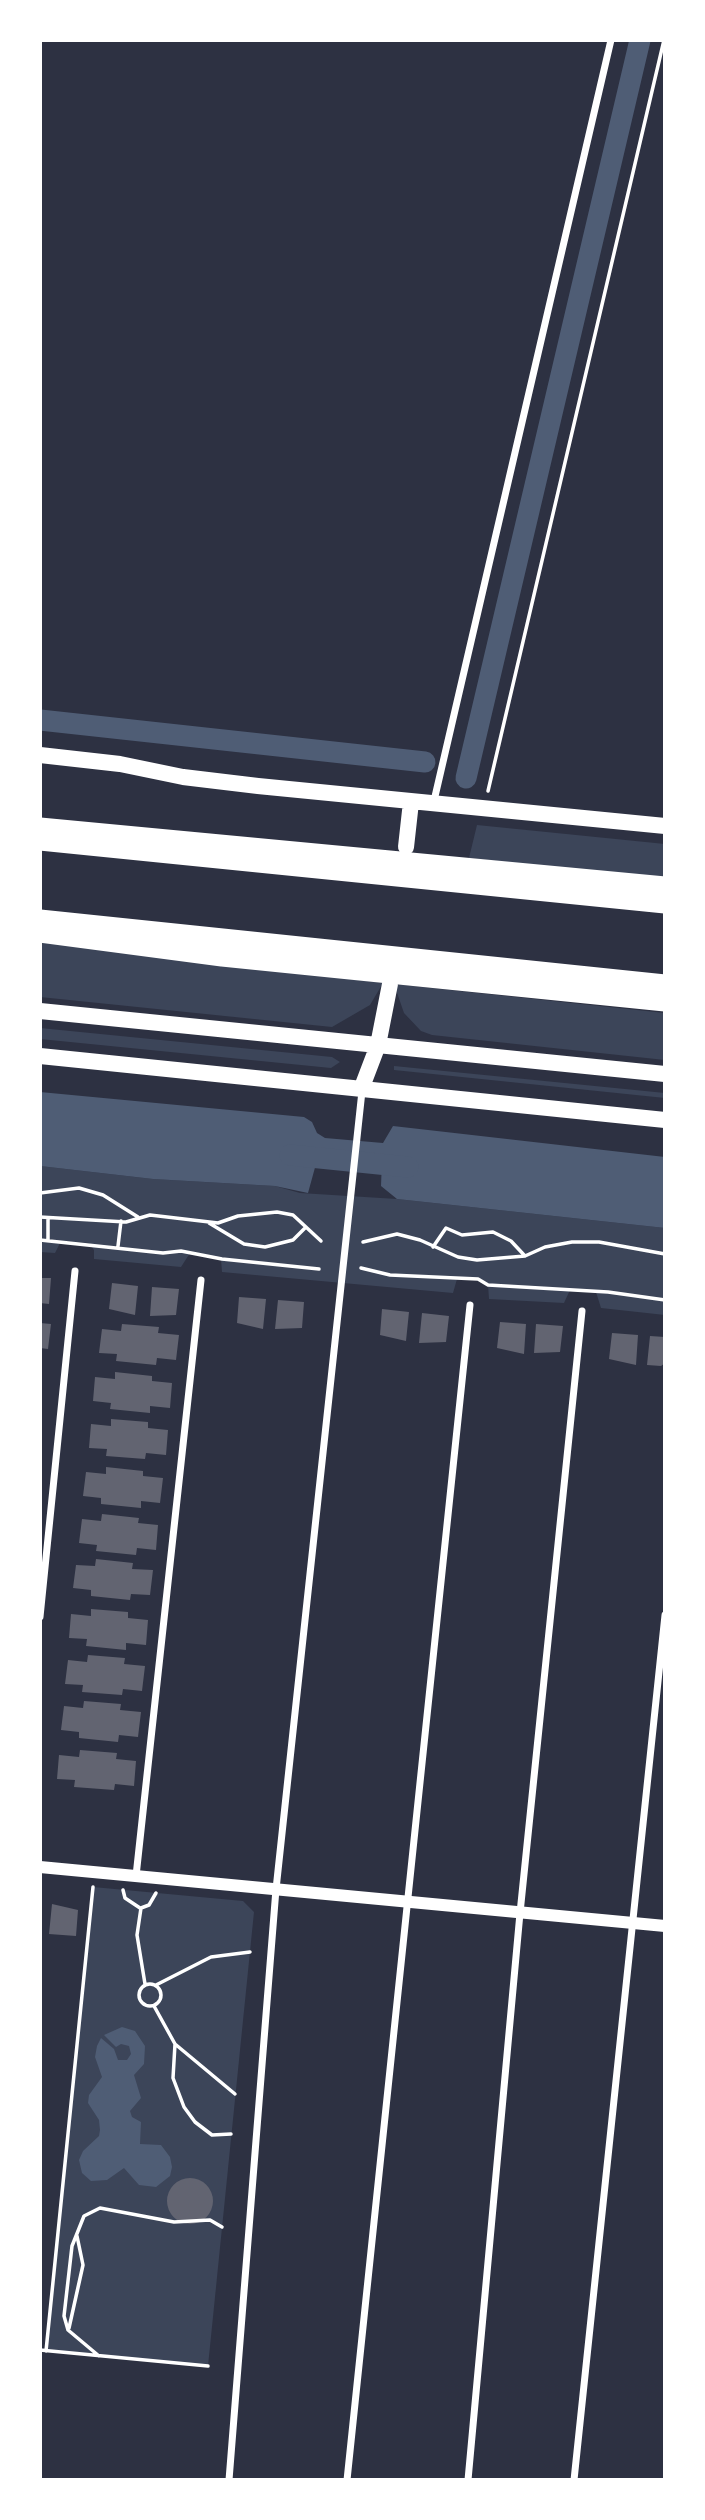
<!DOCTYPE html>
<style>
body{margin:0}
#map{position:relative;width:705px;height:2520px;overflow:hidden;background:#2d3142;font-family:"Fira Sans",sans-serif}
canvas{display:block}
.frame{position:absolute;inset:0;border:42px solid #fff;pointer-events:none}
</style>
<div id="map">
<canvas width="705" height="2520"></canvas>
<div class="frame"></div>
</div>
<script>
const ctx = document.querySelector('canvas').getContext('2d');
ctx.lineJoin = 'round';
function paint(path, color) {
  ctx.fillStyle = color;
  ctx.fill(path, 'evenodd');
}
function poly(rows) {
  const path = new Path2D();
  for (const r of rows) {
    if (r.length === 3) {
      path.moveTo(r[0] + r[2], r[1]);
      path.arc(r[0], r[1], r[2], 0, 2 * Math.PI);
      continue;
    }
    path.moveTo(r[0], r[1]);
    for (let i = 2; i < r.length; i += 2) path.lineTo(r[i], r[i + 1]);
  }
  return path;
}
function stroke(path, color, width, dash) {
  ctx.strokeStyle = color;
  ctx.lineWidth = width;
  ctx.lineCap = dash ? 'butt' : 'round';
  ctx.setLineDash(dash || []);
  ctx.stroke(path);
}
const green = poly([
 [477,825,665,844,665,879,469,858],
 [40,942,383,983,370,1005,332,1027,40,997],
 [394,984,665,1013,665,1060,432,1035,421,1031,404,1013],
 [40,1028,332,1057,340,1062,331,1068,40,1039],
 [394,1066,665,1093,665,1098,394,1070],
 [40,1166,153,1179,275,1186,300,1193,397,1199,665,1228,665,1315,601,1308,596,1292,570,1290,564,1303,489,1299,488,1285,478,1279,457,1279,453,1293,222,1272,221,1259,190,1253,181,1267,94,1259,94,1250,89,1243,61,1241,55,1253,40,1252],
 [93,1887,243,1901,254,1912,208,2366,46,2351]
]);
const water = poly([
 [40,1092,304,1117,312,1122,317,1133,325,1138,383,1143,393,1126,665,1157,665,1228,397,1199,381,1186,382,1160,319,1153,308,1193,275,1186,153,1179,40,1166],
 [122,2027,135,2031,145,2046,144,2064,134,2075,141,2098,130,2111,132,2117,141,2122,140,2144,161,2145,170,2157,172,2167,170,2176,156,2187,139,2185,124,2168,107,2180,91,2181,82,2173,79,2160,83,2151,99,2136,100,2130,99,2120,88,2103,89,2095,102,2077,95,2057,97,2046,101,2038,114,2049,118,2060,127,2060,131,2054,129,2046,121,2044,116,2047,104,2035]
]);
const canal = poly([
 [40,720,425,762],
 [466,778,640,40],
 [290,1155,408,1167]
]);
const building = poly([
 [40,1278,51,1278,49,1304,40,1303],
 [112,1283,138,1286,135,1315,109,1309],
 [152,1287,179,1289,176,1315,150,1316],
 [239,1297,266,1299,263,1329,237,1323],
 [278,1300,304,1302,302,1328,275,1329],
 [382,1309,409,1312,406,1341,380,1335],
 [422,1313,449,1316,446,1342,419,1343],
 [500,1322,526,1324,524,1354,497,1348],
 [40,1323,51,1324,48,1349,40,1348],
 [122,1324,159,1327,158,1333,179,1335,176,1360,157,1358,156,1365,116,1361,117,1354,99,1353,102,1329,121,1331],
 [536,1324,563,1326,560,1352,534,1353],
 [612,1333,638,1335,636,1365,609,1359],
 [650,1336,665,1337,665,1363,661,1366,647,1365],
 [115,1372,152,1376,152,1381,172,1383,170,1408,150,1406,150,1413,110,1409,111,1403,93,1401,95,1377,115,1379],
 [111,1419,148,1422,148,1428,168,1430,166,1455,146,1453,145,1459,106,1456,107,1449,89,1448,91,1424,111,1426],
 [106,1467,143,1471,143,1476,163,1478,160,1503,141,1501,141,1508,101,1504,101,1498,83,1496,86,1472,106,1474],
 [102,1514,139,1518,138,1523,158,1525,156,1550,137,1548,136,1555,96,1551,97,1545,79,1543,82,1519,101,1521],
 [96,1559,133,1563,132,1569,153,1570,150,1595,131,1594,130,1600,91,1596,91,1590,73,1588,76,1565,95,1566],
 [91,1609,128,1612,128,1618,148,1620,146,1645,126,1643,126,1650,86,1646,87,1639,69,1638,71,1614,91,1616],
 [88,1655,125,1658,124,1664,145,1666,142,1691,123,1689,122,1695,82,1692,83,1685,65,1684,68,1660,87,1662],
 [84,1701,121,1704,120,1710,141,1712,138,1737,119,1735,118,1742,79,1738,79,1732,61,1730,64,1706,83,1708],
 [80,1750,117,1753,116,1759,136,1761,134,1786,115,1784,114,1790,74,1787,75,1780,57,1779,59,1755,79,1757],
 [52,1904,78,1910,76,1936,49,1934],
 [190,2201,23]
]);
const path = poly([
 [488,791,664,40],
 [40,1193,79,1188,103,1195,138,1217],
 [40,1217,126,1222,150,1215,218,1223,238,1216,277,1212,293,1215,321,1241],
 [209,1223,244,1244,265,1247,293,1240,306,1227],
 [40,1240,163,1253,181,1251,222,1259,319,1269],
 [48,1240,48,1218],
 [363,1242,397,1234,420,1240,458,1257,477,1260,525,1256,545,1247,572,1242,599,1242,665,1254],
 [118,1246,121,1221],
 [433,1247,446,1228,462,1235,493,1232,511,1241,525,1256],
 [361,1268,390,1275,478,1279,488,1285,608,1292,665,1300],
 [123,1890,125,1898,140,1908],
 [150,1995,11],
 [145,1984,137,1935,141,1908,149,1905,156,1893],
 [156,1985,211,1957,250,1952],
 [154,2006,175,2044,235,2094],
 [175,2044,173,2078,184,2107,195,2122,212,2135,231,2134],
 [69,2328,83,2265,77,2236],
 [40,2350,208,2366],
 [46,2351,93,1887],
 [99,2356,68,2330,64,2316,72,2246,84,2216,100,2208,174,2222,210,2220,222,2227]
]);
const minor = poly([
 [433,805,611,40],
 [40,1617,75,1271],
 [136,1876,201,1280],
 [229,2480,276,1889,362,1091],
 [347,2480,470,1305],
 [468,2480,520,1913,582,1311],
 [574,2480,665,1615]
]);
const tertiary = poly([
 [40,1867,665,1926]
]);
const primary = poly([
 [40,755,120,764,183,777,258,786,665,826],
 [406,847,411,802],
 [40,1011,665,1074],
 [40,1056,665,1120],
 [362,1087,378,1045,390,984]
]);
const motorway = poly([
 [40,827,665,886],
 [40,841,665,904],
 [40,919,665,984],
 [40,933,222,957,665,1002]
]);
paint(green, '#3c4559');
paint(water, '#4f5d75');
stroke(canal, '#4f5d75', 21);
paint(building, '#626471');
stroke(path, '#fff', 3.5);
stroke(minor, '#fff', 7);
stroke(tertiary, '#fff', 12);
stroke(primary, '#fff', 16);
stroke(motorway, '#fff', 19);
</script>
